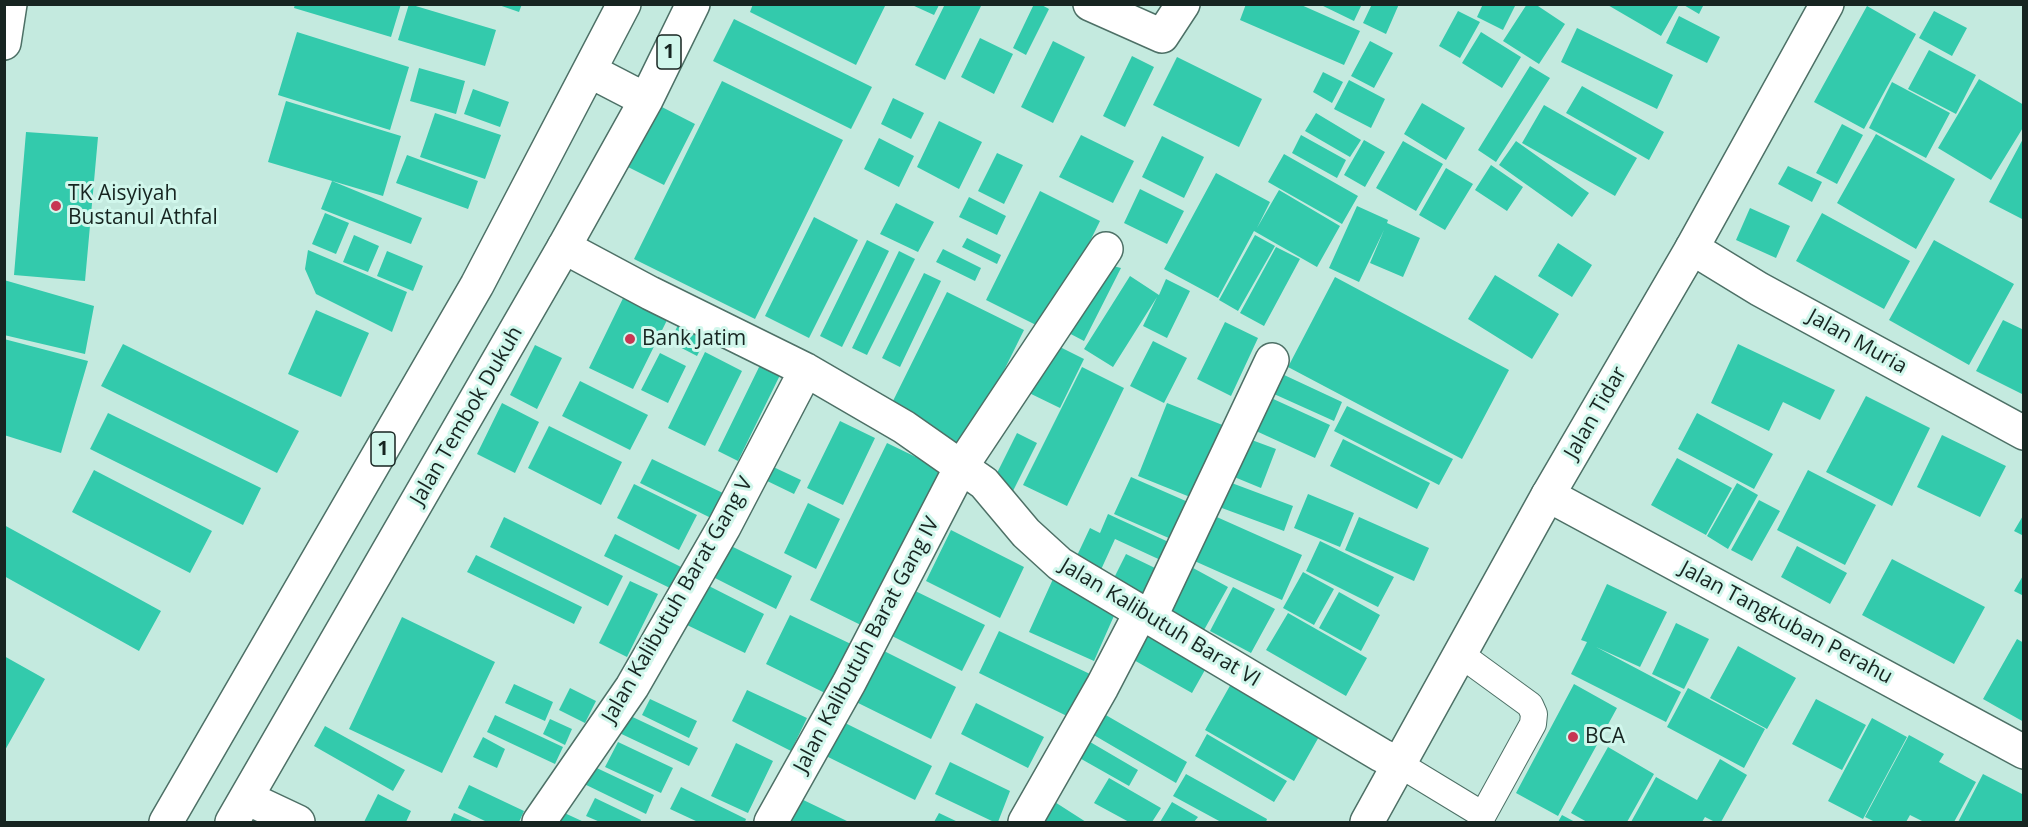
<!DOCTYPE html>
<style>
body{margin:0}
#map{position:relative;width:2028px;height:827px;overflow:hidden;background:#c4eadf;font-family:"Open Sans",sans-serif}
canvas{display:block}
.frame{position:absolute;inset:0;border:6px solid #172521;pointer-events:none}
</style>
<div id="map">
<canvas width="2028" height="827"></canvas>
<div class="frame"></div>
</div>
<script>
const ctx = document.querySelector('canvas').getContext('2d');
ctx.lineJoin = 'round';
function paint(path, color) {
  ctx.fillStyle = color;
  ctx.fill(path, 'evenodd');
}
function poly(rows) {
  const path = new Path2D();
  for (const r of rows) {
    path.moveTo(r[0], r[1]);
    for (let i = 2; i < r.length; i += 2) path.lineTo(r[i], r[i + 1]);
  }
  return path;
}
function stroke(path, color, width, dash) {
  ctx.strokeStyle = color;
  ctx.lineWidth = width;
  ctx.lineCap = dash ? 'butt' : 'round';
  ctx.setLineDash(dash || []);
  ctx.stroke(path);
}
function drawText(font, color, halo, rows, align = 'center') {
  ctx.font = font + ' "Open Sans",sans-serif';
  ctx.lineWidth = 6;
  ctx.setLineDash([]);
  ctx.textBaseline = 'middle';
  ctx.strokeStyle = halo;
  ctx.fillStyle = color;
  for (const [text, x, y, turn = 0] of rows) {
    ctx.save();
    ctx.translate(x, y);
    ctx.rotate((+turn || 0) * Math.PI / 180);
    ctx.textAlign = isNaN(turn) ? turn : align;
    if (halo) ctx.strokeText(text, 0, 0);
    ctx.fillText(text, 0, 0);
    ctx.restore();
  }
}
const building = poly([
 [295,4,401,4,391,37,294,8],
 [409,4,496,30,485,66,398,40],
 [496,4,522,4,519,12],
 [753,4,886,4,856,65,750,12],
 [945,4,982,4,945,80,915,65],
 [1034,4,1040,4,1049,9,1026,55,1013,48],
 [1246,4,1299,4,1360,31,1344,65,1240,20],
 [1319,4,1362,4,1354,21],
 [1372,4,1399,4,1386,34,1363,23],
 [1483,4,1516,4,1503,30,1477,17],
 [1527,4,1535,4,1565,24,1539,64,1503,41],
 [1606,4,1675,4,1678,6,1661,36],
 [1682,4,1704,4,1699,14],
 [912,5,939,5,934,15],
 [1867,6,1916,34,1864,129,1814,102],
 [1458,11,1480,22,1460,58,1439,46],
 [1934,11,1967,28,1952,56,1919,38],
 [1679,16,1720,37,1707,63,1666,43],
 [734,19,872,87,851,129,713,61],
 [1577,28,1673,75,1657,109,1561,62],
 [297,32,409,67,390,130,278,95],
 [1481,32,1521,57,1502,88,1462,63],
 [980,38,1013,54,994,94,961,77],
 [1053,41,1085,57,1053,123,1021,107],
 [1370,41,1393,53,1374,88,1351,76],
 [1929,50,1976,75,1956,114,1908,89],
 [1132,56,1154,67,1125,127,1103,116],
 [1177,57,1262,99,1239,147,1153,105],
 [1530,66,1550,78,1496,162,1478,150],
 [419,68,465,81,456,114,410,101],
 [1323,72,1343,82,1332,103,1313,92],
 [1979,79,2024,105,2024,126,1991,180,1938,148],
 [1349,80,1385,99,1371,128,1334,109],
 [722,81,843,140,755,319,634,259],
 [1892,82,1950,113,1926,158,1869,128],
 [1582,86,1664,132,1649,160,1566,113],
 [473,89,509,102,500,127,464,114],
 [893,98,924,113,911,139,881,124],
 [286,101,401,136,383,196,268,162],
 [1422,103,1465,128,1446,160,1404,134],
 [658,105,695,124,664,185,628,167],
 [1544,105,1637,158,1615,196,1522,143],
 [435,113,501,135,485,179,420,157],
 [1316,113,1361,140,1350,157,1305,131],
 [939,121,982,142,959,189,917,167],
 [1842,124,1863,135,1837,184,1816,173],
 [26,132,98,137,85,281,14,275],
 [1876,134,1955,179,1916,249,1837,203],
 [1081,135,1134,161,1113,203,1059,177],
 [1301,135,1346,160,1337,178,1292,153],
 [1162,136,1204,157,1184,198,1142,177],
 [2024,137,2024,220,1989,202],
 [879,138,914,156,899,187,864,169],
 [1364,140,1385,152,1365,187,1344,175],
 [1403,141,1443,164,1416,211,1376,188],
 [1516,141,1589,193,1572,217,1499,165],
 [997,153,1023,165,1004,204,978,191],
 [1284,154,1358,196,1342,224,1268,182],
 [407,155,478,181,468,209,396,183],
 [1491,165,1523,187,1507,211,1475,190],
 [1788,166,1822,182,1812,202,1778,184],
 [1446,168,1473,184,1445,230,1419,215],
 [1216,173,1270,202,1257,228,1279,190,1340,226,1317,267,1254,231,1218,298,1164,269],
 [332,181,422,218,411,244,321,209],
 [1140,189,1184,211,1167,244,1124,223],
 [1040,191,1100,221,1046,330,986,300],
 [969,197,1006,216,997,235,959,217],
 [896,203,934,222,918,252,880,234],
 [1357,206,1388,220,1387,223,1420,238,1403,277,1370,263,1384,230,1359,282,1329,268],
 [1750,208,1790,226,1776,258,1736,240],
 [325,213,349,223,336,254,312,244],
 [1822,213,1910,261,1884,309,1796,261],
 [814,217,858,240,809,338,765,316],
 [354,235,379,246,368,272,343,262],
 [1255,235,1275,246,1238,311,1219,300],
 [967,238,1001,255,997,264,962,247],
 [867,240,889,251,842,347,820,336],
 [1934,240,2014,284,1969,365,1889,320],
 [1558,243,1592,265,1572,297,1538,276],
 [1276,247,1300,259,1264,326,1240,313],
 [943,249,981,268,975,281,936,262],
 [308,250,407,292,392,332,316,294,305,269],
 [387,251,423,266,413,291,377,276],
 [899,251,915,259,867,355,852,348],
 [1097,262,1121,268,1084,341,1063,330],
 [924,273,941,281,900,367,882,358],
 [1495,275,1559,314,1532,359,1468,319],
 [1130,276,1159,295,1166,279,1190,291,1167,338,1143,326,1157,297,1113,367,1084,349],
 [1335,277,1509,370,1462,459,1288,367],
 [4,280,94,306,85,354,4,335],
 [628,288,672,310,633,389,589,368],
 [947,292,1024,330,966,447,889,409],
 [316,310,369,333,341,397,288,374],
 [684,312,712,326,697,356,670,342],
 [2003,320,2024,330,2024,395,1976,371],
 [1225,322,1258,338,1231,396,1197,379],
 [4,339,88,361,61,453,4,435],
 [1153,341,1187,358,1164,403,1130,386],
 [1050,342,1084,359,1060,408,1025,391],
 [123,344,299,431,277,473,101,386],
 [1738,344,1835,390,1820,420,1783,402,1769,431,1711,403],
 [535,345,562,358,537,409,510,395],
 [705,352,742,371,705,446,668,428],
 [660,353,686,366,668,403,641,390],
 [762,361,782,371,738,461,718,451],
 [1082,367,1124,388,1067,506,1023,485],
 [1282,374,1342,402,1334,421,1274,394],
 [580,381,648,415,630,450,562,416],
 [1258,392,1330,425,1315,458,1243,425],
 [1866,396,1930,428,1892,506,1826,472],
 [502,403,539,422,515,473,477,454],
 [1167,403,1225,426,1195,499,1138,476],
 [1347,406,1453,459,1439,485,1334,431],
 [108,413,261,488,243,525,90,449],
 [1697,413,1773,454,1754,489,1678,449],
 [840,421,875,438,843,505,807,488],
 [549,426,622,462,601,505,528,468],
 [1017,433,1037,443,1011,495,991,485],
 [1942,435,2006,466,1980,517,1917,487],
 [1241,436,1276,449,1261,488,1227,474],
 [1343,439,1430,483,1417,509,1330,466],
 [887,443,951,474,873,631,810,600],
 [1677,458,1732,488,1706,535,1651,505],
 [652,459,725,494,713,519,640,483],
 [767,464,801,480,794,494,761,478],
 [94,470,212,531,190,573,72,512],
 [1808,470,1876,505,1845,565,1777,530],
 [1131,477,1188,502,1171,539,1114,514],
 [1221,479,1293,506,1284,531,1211,504],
 [1737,483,1758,495,1728,549,1707,536],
 [634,484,697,515,679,550,617,518],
 [1308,494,1354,513,1340,547,1294,528],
 [1759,500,1780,511,1752,561,1731,550],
 [808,503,840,519,816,569,784,553],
 [1108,514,1175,545,1167,563,1115,539,1099,574,1074,562,1090,528,1100,533],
 [1210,514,1302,555,1282,600,1190,559],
 [2024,514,2024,536,2014,531],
 [504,517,623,576,608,606,490,547],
 [1359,517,1429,548,1414,581,1345,550],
 [4,525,161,611,139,651,4,576],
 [951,530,1024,567,1000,618,926,581],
 [615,534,683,568,672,589,604,556],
 [1320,541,1394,577,1378,607,1306,571],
 [727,544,792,576,776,609,711,576],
 [1797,546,1847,573,1830,604,1781,577],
 [1126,554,1155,568,1140,598,1111,584],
 [476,555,582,607,574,624,467,572],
 [1892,559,1985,607,1954,664,1862,615],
 [1182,562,1228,587,1204,630,1159,605],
 [1303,572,1334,589,1314,625,1283,608],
 [2024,574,2024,596,2014,591],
 [1053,579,1117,609,1094,661,1029,632],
 [630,581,658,594,627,657,599,643],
 [1607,584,1667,612,1640,667,1596,647,1681,692,1666,722,1571,674,1587,642,1581,640],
 [707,585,764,614,745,653,687,625],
 [905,586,985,625,962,671,882,631],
 [1233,587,1275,609,1251,653,1210,631],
 [1339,592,1380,615,1361,651,1319,628],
 [1288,613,1367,658,1346,696,1266,650],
 [790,615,851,644,827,694,766,664],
 [402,617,495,662,442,773,349,729],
 [1676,623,1709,639,1684,689,1652,674],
 [1142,624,1210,661,1192,693,1125,655],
 [999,631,1090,674,1069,717,979,673],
 [2017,639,2024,643,2024,722,1983,699],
 [874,646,956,687,931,739,848,698],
 [1738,646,1796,678,1767,729,1710,698],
 [4,656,45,679,4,752],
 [1236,675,1325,726,1294,781,1205,730],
 [514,684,553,702,545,721,505,703],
 [1574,684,1617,708,1558,816,1516,793],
 [570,688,596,701,585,723,559,710],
 [1688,688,1765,729,1744,768,1667,727],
 [747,690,807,718,791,751,732,721],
 [650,699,697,721,689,738,642,715],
 [1816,699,1866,725,1842,770,1792,744],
 [976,703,1044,737,1028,768,961,734],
 [620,711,698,748,689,766,611,729],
 [1104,714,1187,762,1176,783,1092,734],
 [495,715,563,747,555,764,487,732],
 [1872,718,1907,737,1863,819,1828,801],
 [550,719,572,729,565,745,543,734],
 [839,720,932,766,915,800,822,754],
 [325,726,405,770,393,791,314,746],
 [1207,734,1287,781,1274,802,1195,756],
 [1909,735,1944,754,1939,762,1976,782,1954,822,1924,822,1910,815,1906,822,1875,822,1865,817],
 [483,737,505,749,497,768,473,757],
 [1085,739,1138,770,1129,786,1076,756],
 [618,742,673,768,661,793,605,767],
 [736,743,773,761,748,813,711,796],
 [1608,747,1654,774,1627,822,1587,822,1571,813],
 [1720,759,1747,775,1721,822,1715,822,1705,817,1702,822,1631,822,1656,777,1697,800],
 [584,762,654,795,646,814,576,780],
 [950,762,1010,791,998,822,994,822,935,794],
 [1186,774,1267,819,1266,822,1221,822,1173,796],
 [1983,774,2024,795,2024,822,1958,822],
 [1109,778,1161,808,1152,822,1129,822,1094,803],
 [469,785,524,811,519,822,487,822,458,808],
 [681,787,746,819,745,822,698,822,670,809],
 [378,794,411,811,406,822,364,822],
 [793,795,849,822,780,822],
 [1047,797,1086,822,1041,822],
 [595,798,641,820,640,822,600,822,586,816],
 [1172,802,1198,817,1194,822,1160,822],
 [558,810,584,822,552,822],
 [454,813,474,822,450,822],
 [939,813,958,822,934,822],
 [1562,815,1575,822,1558,822]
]);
const lane = poly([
 [1399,764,1483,815,1533,724,1534,714,1530,705,1460,654]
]);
const street = poly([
 [1090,4,1162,36,1183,4],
 [4,43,10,4],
 [564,247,650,293,806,370,904,427,984,483,1026,533,1060,564,1381,755,1399,764],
 [1692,248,1759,289,2024,433],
 [1548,495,2024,752],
 [1150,618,1272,360],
 [247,798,298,822],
 [539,822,632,687,724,527,806,370],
 [771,822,849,683,961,467,1106,249],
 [1025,822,1102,687,1141,612]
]);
const secondary = poly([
 [1367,822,1548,495,1692,248,1827,4]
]);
const highway = poly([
 [590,71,646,100],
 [166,822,477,285,624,4],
 [232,822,564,247,646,100,693,4]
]);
const markers = [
 [56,206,6,"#c73753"],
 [630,339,6,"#c73753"],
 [1573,737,6,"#c73753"]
];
const shields = [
 [669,52,24],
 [383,449,24]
];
const shieldNames = [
 ["1",669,52],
 ["1",383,449]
];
const poiNames = [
 ["TK Aisyiyah",68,194],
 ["Bustanul Athfal",68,218],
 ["Bank Jatim",642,339],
 ["BCA",1585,737]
];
const streetNames = [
 ["Jalan Muria",1857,342,29],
 ["Jalan Tidar",1596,413,-60],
 ["Jalan Tembok Dukuh",467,416,-60],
 ["Jalan Kalibutuh Barat Gang V",678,600,-60],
 ["Jalan Kalibutuh Barat VI",1160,623,31],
 ["Jalan Tangkuban Perahu",1786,623,28],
 ["Jalan Kalibutuh Barat Gang IV",867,645,-62]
];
paint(building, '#33caac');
stroke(lane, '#4d7066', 28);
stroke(street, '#4d7066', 36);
stroke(secondary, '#4d7066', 36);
stroke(highway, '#4d7066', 36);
stroke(lane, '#fff', 26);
stroke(street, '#fff', 33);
stroke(secondary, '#fff', 33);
stroke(highway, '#fff', 33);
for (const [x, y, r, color] of markers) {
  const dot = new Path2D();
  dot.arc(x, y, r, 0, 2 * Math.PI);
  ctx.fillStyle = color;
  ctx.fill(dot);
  stroke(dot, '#d1f7ec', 2);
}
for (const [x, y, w] of shields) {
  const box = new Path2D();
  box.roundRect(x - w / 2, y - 17, w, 34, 4.5);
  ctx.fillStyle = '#d1f7ec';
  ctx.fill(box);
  stroke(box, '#172521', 1.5);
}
drawText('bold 20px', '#172521', null, shieldNames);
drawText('21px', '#172521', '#d1f7ec', poiNames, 'left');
drawText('21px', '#172521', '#d1f7ec', streetNames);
</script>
